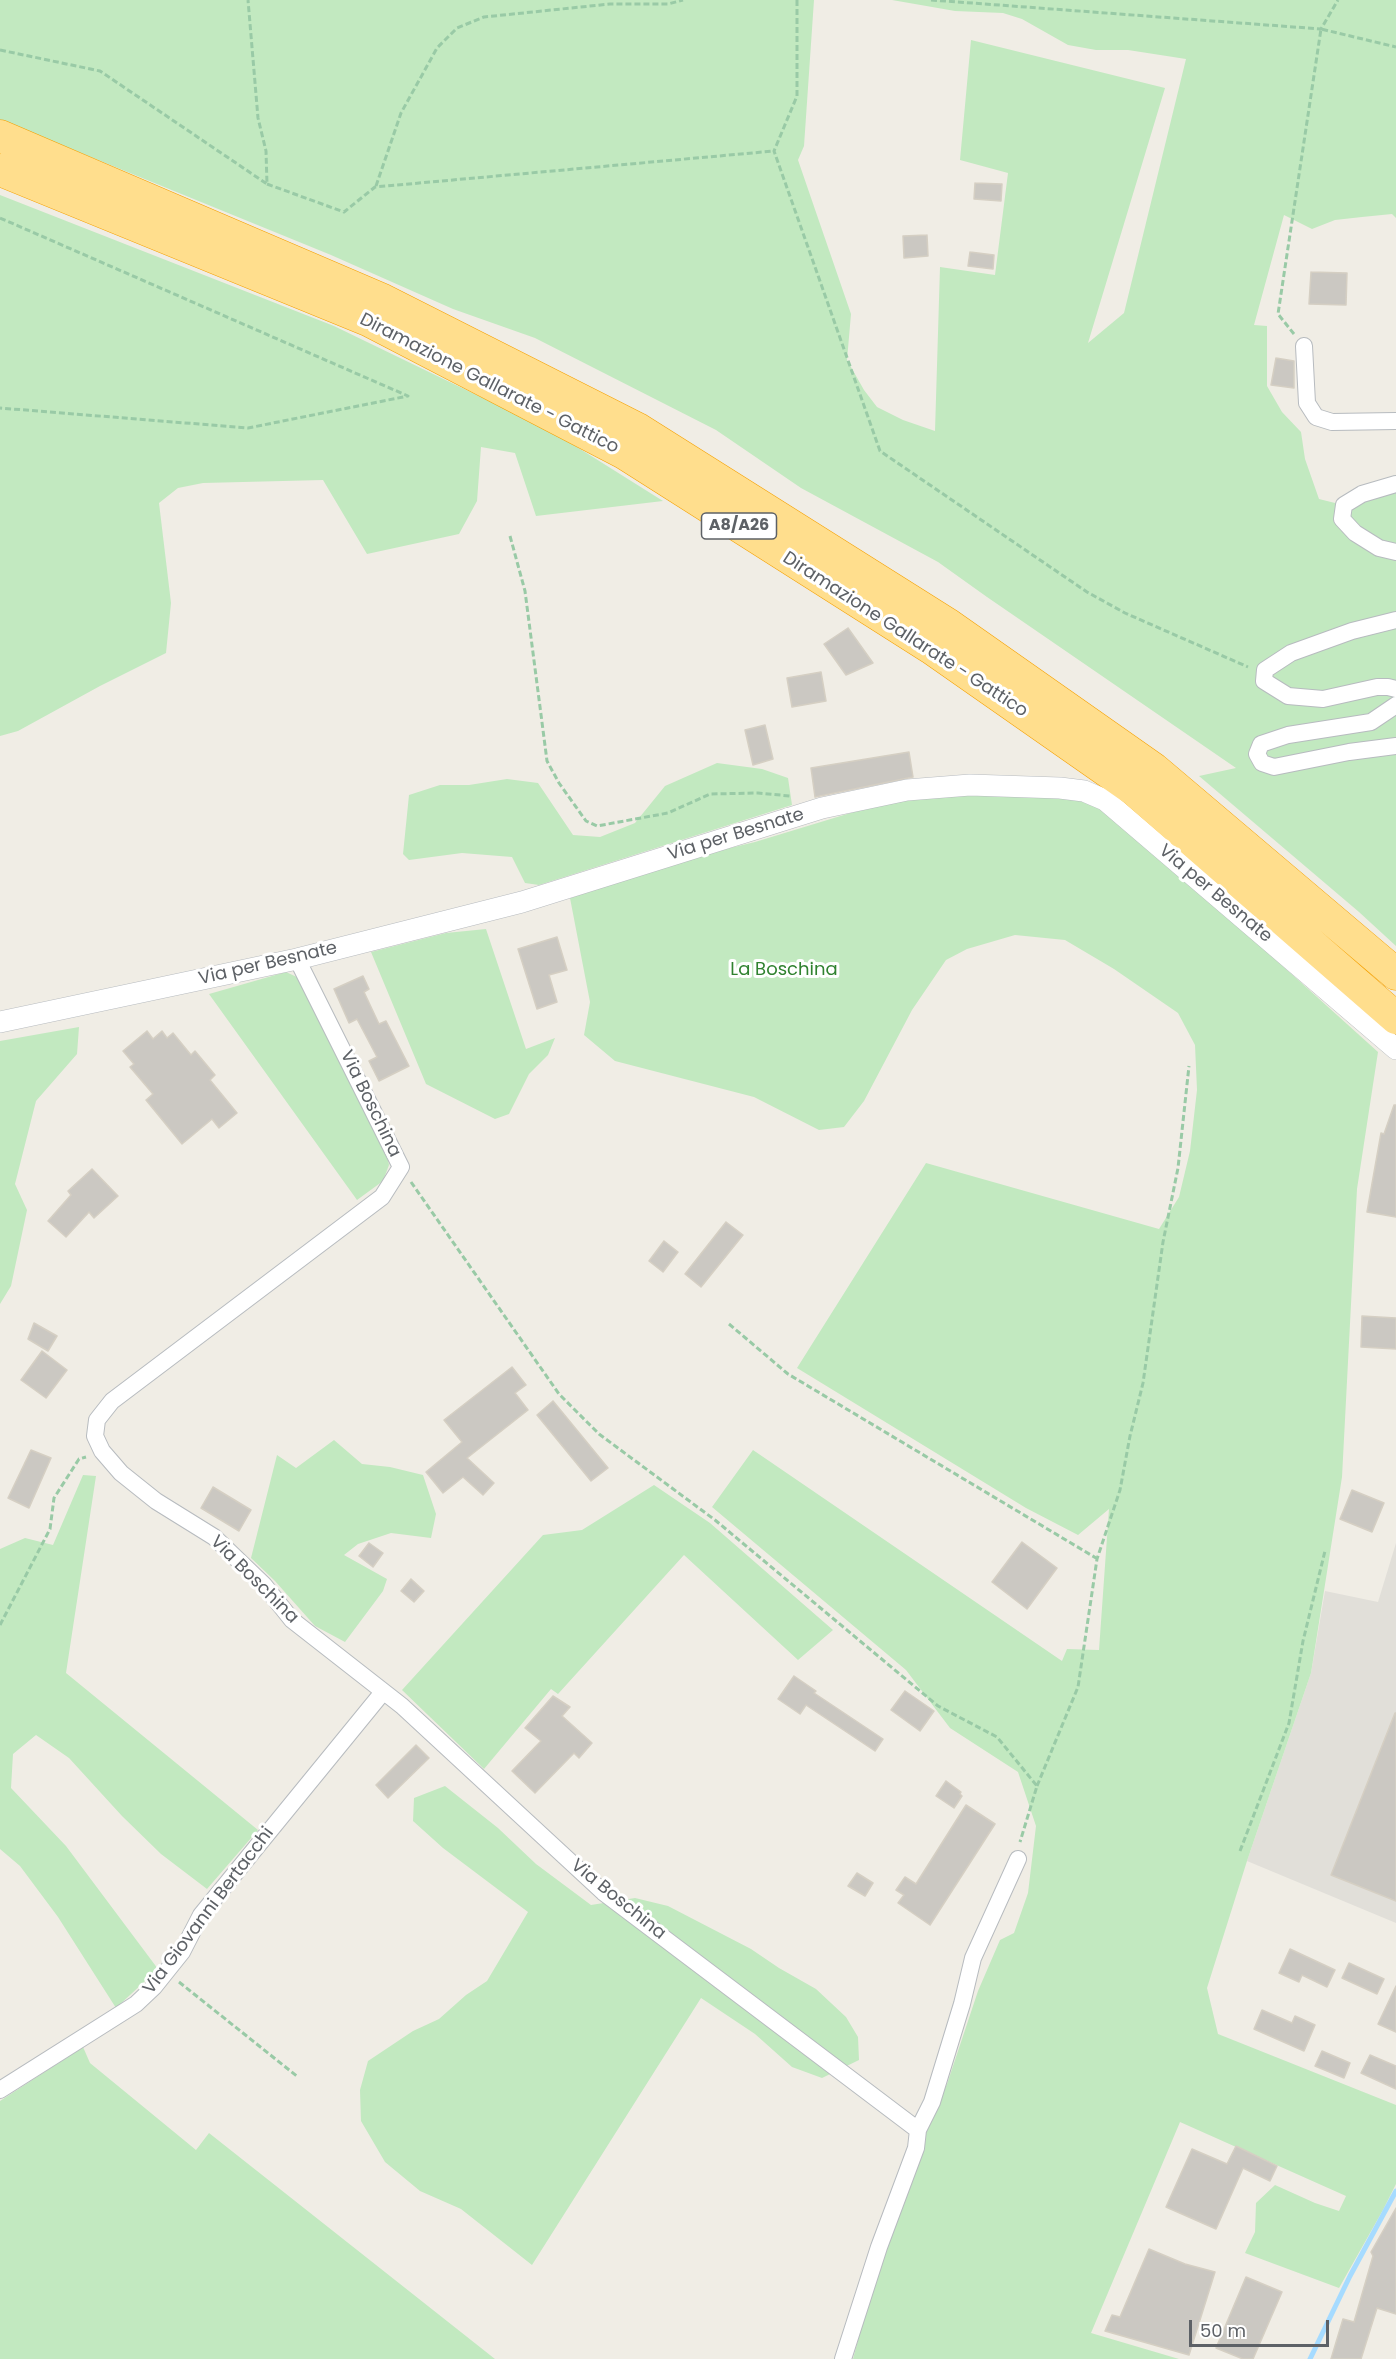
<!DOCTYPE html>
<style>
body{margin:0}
#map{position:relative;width:1396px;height:2359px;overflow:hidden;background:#f0ede5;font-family:Poppins,sans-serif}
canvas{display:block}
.scale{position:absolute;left:1189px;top:2320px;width:140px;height:27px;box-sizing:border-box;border:3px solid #5d6166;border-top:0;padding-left:8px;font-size:18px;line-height:21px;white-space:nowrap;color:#5d6166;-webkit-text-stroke:4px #fff;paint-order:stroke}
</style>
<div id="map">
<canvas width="1396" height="2359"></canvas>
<div class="scale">50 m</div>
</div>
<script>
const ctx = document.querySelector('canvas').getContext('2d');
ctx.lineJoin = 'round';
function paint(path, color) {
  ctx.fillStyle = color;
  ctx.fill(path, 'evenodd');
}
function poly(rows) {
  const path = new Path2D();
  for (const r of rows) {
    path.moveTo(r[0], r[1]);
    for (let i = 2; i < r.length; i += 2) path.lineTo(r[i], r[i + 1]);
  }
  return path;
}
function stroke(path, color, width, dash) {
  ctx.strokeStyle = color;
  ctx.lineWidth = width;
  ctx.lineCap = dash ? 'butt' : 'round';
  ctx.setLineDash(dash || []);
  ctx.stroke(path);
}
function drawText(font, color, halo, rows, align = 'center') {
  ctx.font = font + ' Poppins,sans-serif';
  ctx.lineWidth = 6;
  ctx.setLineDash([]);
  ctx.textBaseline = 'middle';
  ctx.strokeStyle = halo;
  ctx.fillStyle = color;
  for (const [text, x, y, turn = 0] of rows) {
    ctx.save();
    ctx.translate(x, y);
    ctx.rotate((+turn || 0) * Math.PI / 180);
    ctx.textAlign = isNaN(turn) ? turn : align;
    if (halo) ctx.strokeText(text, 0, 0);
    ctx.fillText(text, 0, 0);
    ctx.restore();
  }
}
const industrial = poly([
 [1396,1543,1396,1923,1247,1861,1311,1673,1325,1591,1378,1602]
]);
const green = poly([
 [0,0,814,0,804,146,798,160,851,314,847,360,864,390,877,407,903,420,935,431,940,267,995,275,1008,173,960,160,971,40,1165,88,1088,343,1124,313,1186,59,1128,50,1096,50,1068,45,1022,19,1003,13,955,11,892,0,1396,0,1396,218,1392,214,1362,217,1335,220,1312,229,1284,215,1254,325,1267,326,1267,386,1282,412,1301,432,1305,459,1319,499,1335,503,1358,487,1396,475,1396,946,1359,912,1199,776,1236,768,987,597,938,562,801,488,716,430,535,338,453,309,331,255,0,120],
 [0,195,334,326,553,432,663,501,536,516,515,453,481,447,477,501,459,534,367,554,323,480,203,483,178,488,159,503,171,603,166,653,100,686,18,731,0,736],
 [717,763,762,769,788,778,792,805,539,885,525,883,512,857,462,853,409,860,403,854,409,795,440,785,469,785,507,779,538,783,573,835,600,837,635,823,665,786],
 [993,795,1078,797,1112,812,1378,1052,1357,1189,1342,1477,1311,1673,1247,1861,1207,1988,1218,2034,1396,2105,1396,2184,1383,2210,1339,2288,1245,2253,1255,2232,1256,2203,1275,2185,1315,2203,1339,2211,1346,2196,1180,2122,1091,2333,1179,2359,853,2359,871,2291,921,2143,947,2084,978,1991,1000,1940,1014,1933,1028,1893,1036,1826,1018,1772,950,1728,906,1670,712,1507,753,1450,1062,1661,1067,1649,1099,1650,1109,1509,1078,1535,1026,1508,797,1368,926,1163,1159,1229,1179,1197,1190,1151,1197,1090,1195,1045,1178,1013,1114,969,1065,940,1015,935,967,949,946,960,912,1010,864,1101,844,1127,819,1130,754,1097,615,1061,584,1035,590,1002,570,898,705,854,755,842,880,804,945,796],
 [486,929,526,1049,555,1038,548,1055,529,1074,509,1114,495,1119,426,1084,371,952,446,933],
 [286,972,299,978,386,1150,389,1165,383,1181,357,1200,209,994],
 [79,1027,77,1054,36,1101,15,1184,27,1210,11,1286,0,1304,0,1041],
 [334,1440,362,1464,390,1467,423,1475,436,1514,431,1538,391,1533,358,1544,344,1555,387,1579,383,1591,345,1642,315,1626,275,1581,251,1558,277,1455,296,1468],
 [83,1475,96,1476,66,1673,258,1830,207,1889,161,1854,122,1816,69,1758,36,1735,13,1754,11,1788,66,1846,158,1969,116,2008,58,1917,20,1866,0,1849,0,1549,25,1538,53,1545],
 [654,1485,710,1523,833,1630,798,1660,684,1555,558,1694,551,1689,484,1769,402,1690,543,1535,582,1530],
 [445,1786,498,1828,536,1864,591,1905,635,1898,668,1906,751,1949,779,1968,816,1989,846,2017,858,2037,859,2060,822,2078,792,2067,755,2034,701,1998,532,2265,461,2209,420,2191,385,2162,361,2121,360,2090,368,2061,413,2031,439,2019,466,1995,487,1981,528,1912,443,1848,413,1821,414,1798],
 [83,2047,90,2063,196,2150,209,2133,495,2359,0,2359,0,2101]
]);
const stream = poly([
 [1310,2359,1350,2276,1396,2191]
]);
const building = poly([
 [975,183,1002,184,1001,201,974,199,975,183],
 [927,235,928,256,904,258,903,236,927,235],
 [970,252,994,255,993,269,968,266,970,252],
 [1311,272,1347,273,1346,305,1309,304,1311,272],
 [1276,358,1294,361,1294,388,1271,385,1276,358],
 [848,628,873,663,846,675,824,644,848,628],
 [821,672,826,701,792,707,787,678,821,672],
 [765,725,773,759,753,765,745,730,765,725],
 [909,752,913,777,815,797,811,768,909,752],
 [557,937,567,970,549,975,557,1002,537,1009,518,949,557,937],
 [363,976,369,989,364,992,379,1024,386,1021,409,1066,379,1081,369,1061,377,1057,357,1019,349,1023,334,989,363,976],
 [147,1031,153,1039,162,1031,167,1038,173,1033,191,1055,195,1051,215,1075,210,1080,237,1113,219,1128,212,1119,182,1144,146,1100,153,1094,130,1067,134,1064,123,1051,147,1031],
 [1394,1105,1396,1105,1396,1217,1367,1212,1381,1133,1384,1134,1394,1105],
 [92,1169,118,1196,94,1218,89,1212,66,1237,48,1221,71,1195,68,1191,92,1169],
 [726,1222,743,1235,701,1287,685,1274,726,1222],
 [664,1241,678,1252,663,1272,649,1261,664,1241],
 [1362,1316,1396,1318,1396,1349,1361,1347,1362,1316],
 [34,1323,57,1336,48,1351,28,1339,34,1323],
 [42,1351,67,1370,46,1398,21,1380,42,1351],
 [512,1367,526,1385,515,1393,528,1410,467,1458,494,1483,483,1495,463,1477,443,1493,426,1472,462,1442,444,1420,512,1367],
 [553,1401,608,1468,591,1481,537,1415,553,1401],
 [31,1450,51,1458,29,1508,8,1498,31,1450],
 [213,1487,251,1510,239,1531,201,1508,213,1487],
 [1352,1490,1384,1503,1372,1532,1340,1519,1352,1490],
 [1022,1542,1057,1568,1027,1609,992,1582,1022,1542],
 [369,1543,383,1553,373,1567,359,1556,369,1543],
 [411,1579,424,1591,414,1602,401,1591,411,1579],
 [794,1676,816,1691,814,1693,883,1739,875,1751,806,1705,800,1714,778,1699,794,1676],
 [905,1691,934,1711,920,1731,891,1710,905,1691],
 [553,1696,570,1707,562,1716,592,1743,579,1758,574,1753,535,1793,512,1771,541,1741,525,1728,553,1696],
 [1395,1713,1396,1713,1396,1901,1331,1875,1395,1713],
 [416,1745,429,1758,388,1798,376,1785,416,1745],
 [946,1781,961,1792,960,1794,962,1796,954,1808,936,1796,946,1781],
 [966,1805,995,1824,930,1925,898,1903,904,1895,896,1890,905,1877,916,1884,966,1805],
 [857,1873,873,1883,865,1896,848,1886,857,1873],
 [1290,1949,1335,1970,1327,1987,1302,1975,1299,1982,1279,1973,1290,1949],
 [1349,1963,1384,1979,1377,1994,1342,1978,1349,1963],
 [1396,1986,1396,2032,1378,2024,1396,1986],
 [1262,2010,1292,2023,1295,2016,1315,2025,1304,2051,1254,2029,1262,2010],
 [1322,2051,1350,2063,1344,2078,1315,2066,1322,2051],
 [1370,2055,1396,2066,1396,2089,1361,2073,1370,2055],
 [1236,2146,1277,2166,1270,2181,1243,2168,1216,2229,1166,2207,1192,2149,1227,2164,1236,2146],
 [1396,2208,1396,2314,1377,2308,1361,2359,1331,2359,1343,2319,1354,2322,1373,2256,1371,2252,1396,2208],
 [1149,2249,1185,2264,1215,2272,1189,2355,1105,2331,1112,2315,1120,2317,1149,2249],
 [1246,2277,1282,2292,1253,2359,1243,2359,1216,2348,1246,2277]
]);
const path = poly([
 [797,0,797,96,774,151,880,451,1087,592,1125,613,1248,667],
 [931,0,1321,29,1338,0],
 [0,50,100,71,267,184,266,151,258,118,248,0],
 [267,184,344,212,375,187,774,151],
 [376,186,401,113,437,48,457,28,484,17,610,4,668,4,683,0],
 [0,218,408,396,248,428,0,408],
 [1294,334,1278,314,1321,29,1396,47],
 [510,536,525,591,547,761,559,783,586,821,597,826,668,813,710,794,758,793,790,796],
 [411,1182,559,1394,599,1434,715,1520,938,1706,997,1737,1037,1786,1020,1842],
 [729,1324,788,1374,1096,1558],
 [0,1625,50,1529,54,1498,79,1459,86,1457],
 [1037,1786,1078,1687,1097,1559,1120,1490,1130,1436,1143,1383,1163,1242,1178,1168,1189,1066],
 [1240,1851,1289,1723,1303,1641,1325,1551],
 [179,1982,298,2077]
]);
const minor = poly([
 [1304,346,1307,403,1316,417,1332,422,1396,421],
 [1396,484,1362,494,1344,505,1342,519,1355,533,1379,548,1396,552],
 [1396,620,1352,631,1291,653,1265,670,1264,681,1288,696,1323,699,1377,687,1388,687,1396,689],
 [1396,705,1371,722,1288,735,1261,744,1257,754,1262,763,1274,767,1349,752,1396,746],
 [297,959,401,1167,382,1197,112,1401,97,1420,95,1436,102,1451,121,1473,156,1501,214,1537,264,1585,292,1620,402,1706,603,1892,918,2130],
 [0,2090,136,2004,154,1987,182,1952,201,1915,383,1692],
 [843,2359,879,2247,916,2148,918,2130,932,2102,962,2004,973,1958,1018,1859]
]);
const tertiary = poly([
 [0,1022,297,959,522,902,822,808,907,790,970,785,1060,788,1084,791,1105,800,1396,1049]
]);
const motorway = poly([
 [0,136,383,300,638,429,949,625,1154,769,1396,974],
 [0,170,370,321,624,453,931,648,1134,790,1396,1018]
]);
const shields = [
 [739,526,75]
];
const shieldNames = [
 ["A8/A26",739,526]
];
const streetNames = [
 ["Diramazione Gallarate - Gattico",489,384,27],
 ["Diramazione Gallarate - Gattico",905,635,33],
 ["Via per Besnate",736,835,-17],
 ["Via per Besnate",1215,894,40],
 ["Via per Besnate",268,964,-13],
 ["Via Boschina",370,1104,64],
 ["Via Boschina",254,1580,45],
 ["Via Boschina",618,1900,39],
 ["Via Giovanni Bertacchi",209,1911,-53]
];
const parkNames = [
 ["La Boschina",784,970]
];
paint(industrial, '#e1dfd9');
paint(green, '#c2e9c0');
stroke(stream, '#a6dbff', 5);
paint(building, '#cbc8c2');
stroke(building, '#d5cfc3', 1.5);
stroke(minor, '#b7bbbf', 18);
stroke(tertiary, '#b7bbbf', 22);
stroke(motorway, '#f5a000', 33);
stroke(path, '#99caa6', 3, [6, 3]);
stroke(minor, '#fff', 16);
stroke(tertiary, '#fff', 21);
stroke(motorway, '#ffde8d', 32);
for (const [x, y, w] of shields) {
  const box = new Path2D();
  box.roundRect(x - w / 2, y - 13, w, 26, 4.5);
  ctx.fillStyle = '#fff';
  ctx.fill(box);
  stroke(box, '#5d6166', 1.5);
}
drawText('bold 16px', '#5d6166', null, shieldNames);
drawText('18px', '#5d6166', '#fff', streetNames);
drawText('18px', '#308230', '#fff', parkNames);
</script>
